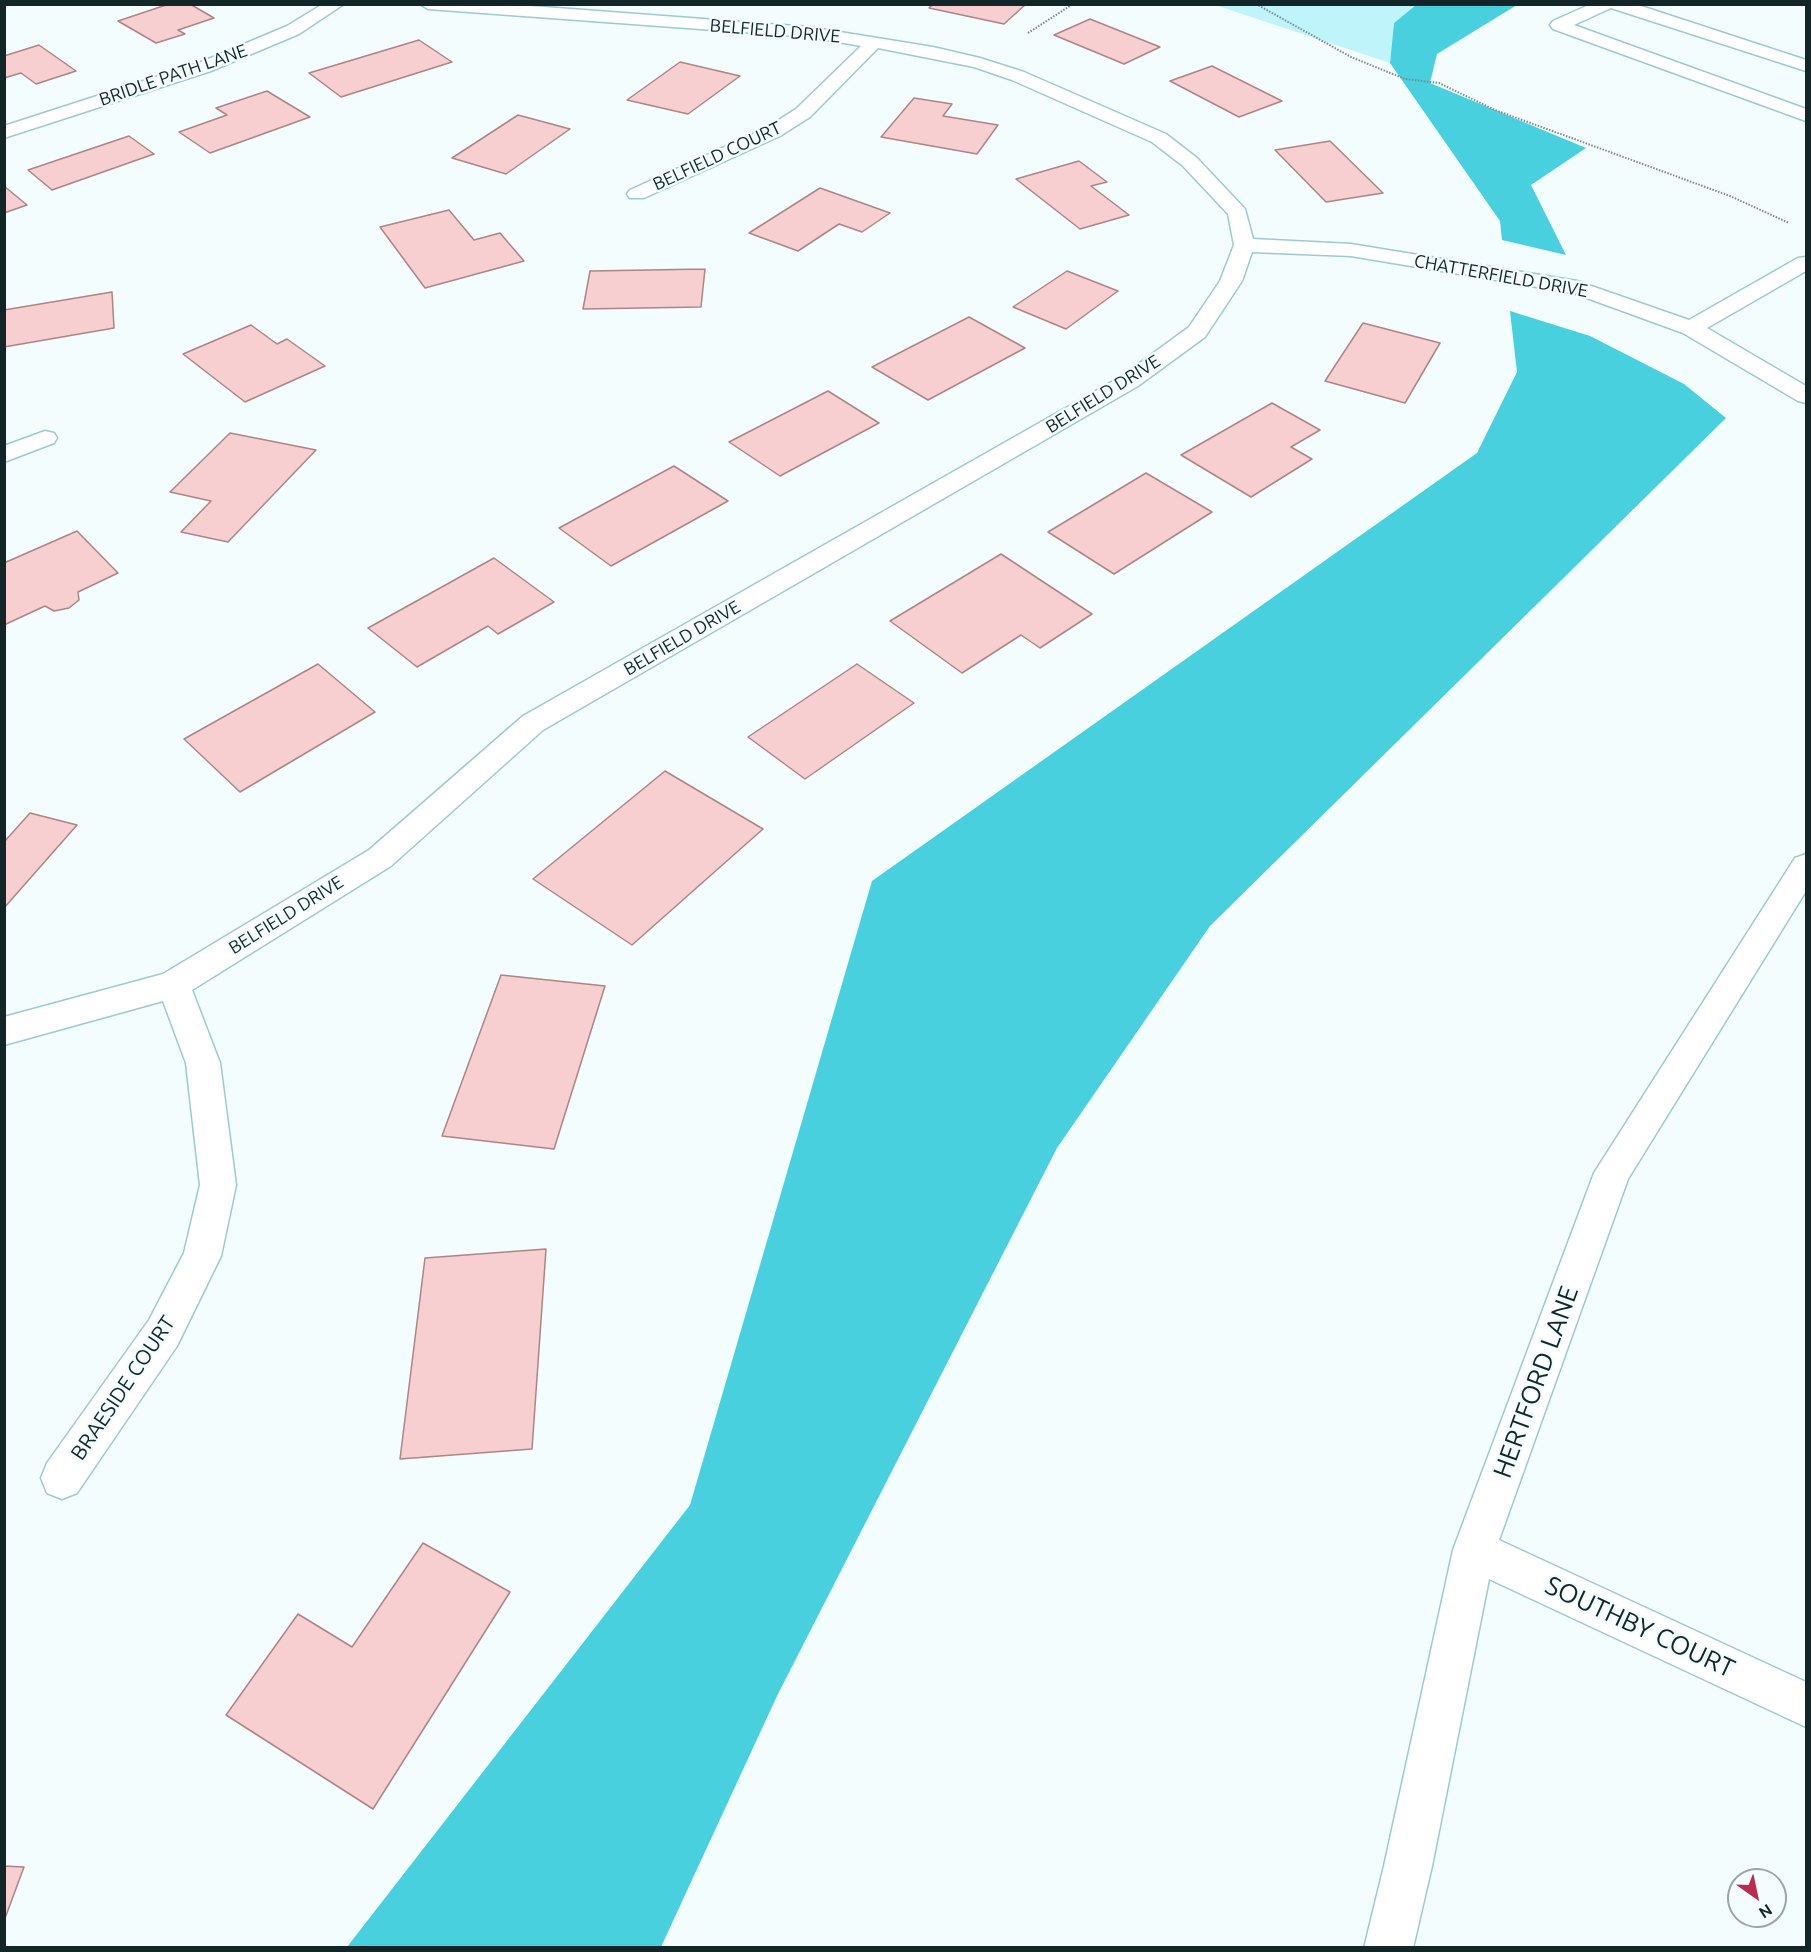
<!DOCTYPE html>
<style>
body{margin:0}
#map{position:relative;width:1811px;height:1952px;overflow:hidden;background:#f3fdfe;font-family:Ubuntu,sans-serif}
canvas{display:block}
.frame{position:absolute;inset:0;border:6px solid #122527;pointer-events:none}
.north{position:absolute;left:1727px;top:1868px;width:60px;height:60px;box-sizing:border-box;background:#f3fdfe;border:2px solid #99a7a8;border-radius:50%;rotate:147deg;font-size:16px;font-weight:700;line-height:24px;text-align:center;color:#122527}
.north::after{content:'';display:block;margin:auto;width:21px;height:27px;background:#bc2c4c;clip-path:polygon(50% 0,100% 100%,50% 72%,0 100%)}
</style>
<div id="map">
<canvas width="1811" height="1952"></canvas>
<div class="frame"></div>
<div class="north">N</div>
</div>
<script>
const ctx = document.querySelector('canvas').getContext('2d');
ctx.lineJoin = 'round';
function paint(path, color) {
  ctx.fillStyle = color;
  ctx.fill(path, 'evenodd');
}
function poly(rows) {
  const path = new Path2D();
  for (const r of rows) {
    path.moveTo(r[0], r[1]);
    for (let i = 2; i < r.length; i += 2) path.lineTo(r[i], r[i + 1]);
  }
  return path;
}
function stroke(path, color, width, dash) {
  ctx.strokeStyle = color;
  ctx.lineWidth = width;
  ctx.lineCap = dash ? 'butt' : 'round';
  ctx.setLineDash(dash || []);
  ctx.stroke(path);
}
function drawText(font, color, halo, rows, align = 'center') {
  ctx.font = font + ' Ubuntu,sans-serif';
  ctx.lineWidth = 5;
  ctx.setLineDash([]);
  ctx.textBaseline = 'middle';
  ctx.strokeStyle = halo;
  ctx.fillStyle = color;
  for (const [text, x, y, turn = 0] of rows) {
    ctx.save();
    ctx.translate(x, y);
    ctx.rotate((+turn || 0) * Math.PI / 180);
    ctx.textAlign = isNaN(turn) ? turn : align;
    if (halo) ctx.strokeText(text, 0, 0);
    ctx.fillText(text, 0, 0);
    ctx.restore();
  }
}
const green = poly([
 [1215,5,1416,5,1394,23,1390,63]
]);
const forest = poly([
 [1416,5,1517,5,1437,54,1430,83,1586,148,1531,185,1566,255,1502,240,1500,221,1390,63,1394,23],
 [1510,311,1590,336,1684,384,1726,418,1210,926,1057,1148,777,1696,661,1947,347,1947,690,1505,872,881,1477,453,1517,372]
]);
const building = poly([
 [169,4,190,4,214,18,178,30,185,34,156,43,118,21,169,4],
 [933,4,1026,4,1004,24,929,8,933,4],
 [1090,19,1160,47,1124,64,1054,35,1090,19],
 [419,40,452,62,341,97,309,73,419,40],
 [39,45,76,71,36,84,21,73,4,78,4,56,39,45],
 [680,62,740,76,688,114,627,100,680,62],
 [1212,66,1282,101,1239,117,1170,81,1212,66],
 [267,91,310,117,210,153,179,132,227,115,216,108,267,91],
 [914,98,952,104,943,116,998,125,977,154,881,137,914,98],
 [518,115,570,129,506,174,452,158,518,115],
 [129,136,154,154,52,190,28,170,129,136],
 [1330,141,1383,193,1326,202,1275,150,1330,141],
 [1079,161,1107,182,1091,186,1129,215,1080,229,1016,179,1079,161],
 [4,186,27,205,4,213,4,186],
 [820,188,890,213,862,232,839,224,798,251,749,233,820,188],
 [449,210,474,240,500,233,524,261,425,288,380,227,449,210],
 [705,269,701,307,583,309,590,271,705,269],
 [1067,271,1118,291,1066,329,1013,307,1067,271],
 [112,292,114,328,4,347,4,310,112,292],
 [969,317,1025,348,928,400,872,367,969,317],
 [1363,323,1440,343,1405,403,1325,381,1363,323],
 [251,325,277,344,287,339,325,366,245,402,183,354,251,325],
 [828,391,879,423,780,476,729,442,828,391],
 [1272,403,1320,430,1291,447,1312,459,1251,497,1181,455,1272,403],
 [230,433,316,450,228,542,181,532,211,501,170,492,230,433],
 [674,466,728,501,611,566,559,528,674,466],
 [1146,473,1212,512,1114,574,1048,532,1146,473],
 [77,531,118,573,78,592,79,600,69,608,54,611,45,606,4,625,4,563,77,531],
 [1001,554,1092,614,1040,648,1021,635,962,673,890,621,1001,554],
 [494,558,554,602,498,634,488,626,417,667,368,628,494,558],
 [318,664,375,712,240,792,184,739,318,664],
 [857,664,914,703,805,779,748,737,857,664],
 [665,771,763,829,632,945,533,879,665,771],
 [30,813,77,825,4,908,4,842,30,813],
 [501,975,605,986,554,1149,442,1136,501,975],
 [546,1249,532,1449,400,1459,425,1258,546,1249],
 [423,1543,510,1592,373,1809,226,1715,298,1614,352,1647,423,1543],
 [4,1866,24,1867,4,1921,4,1866]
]);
const path = poly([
 [1256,4,1351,57,1405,79,1439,83,1495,110,1730,196,1789,223],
 [1028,33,1073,4]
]);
const minor = poly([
 [323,4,344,4,299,34,211,71,4,138,4,126,199,63,287,26,323,4],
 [420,4,504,4,809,27,933,47,980,58,1024,72,1166,134,1197,158,1245,209,1253,239,1351,244,1577,281,1689,320,1798,258,1806,257,1806,271,1707,328,1806,386,1806,403,1798,401,1683,333,1573,293,1351,256,1252,252,1242,281,1205,337,1138,386,543,730,391,866,192,990,220,1063,236,1185,221,1256,177,1346,77,1493,62,1499,47,1493,41,1478,47,1463,149,1320,184,1253,200,1185,186,1063,163,1001,4,1045,4,1017,163,974,369,850,523,716,1122,376,1189,327,1220,281,1234,245,1228,214,1183,166,1152,142,1012,80,974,67,878,48,810,117,780,136,644,198,630,198,627,194,630,190,766,128,796,109,861,46,809,37,428,9,420,4],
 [1591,4,1635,4,1806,60,1806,71,1611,8,1574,25,1806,109,1806,121,1553,29,1550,25,1553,21,1591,4],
 [45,431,54,433,57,438,54,443,4,462,4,446,45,431],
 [1806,854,1806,891,1628,1179,1499,1540,1806,1682,1806,1727,1489,1579,1432,1866,1413,1948,1364,1948,1384,1866,1453,1550,1594,1173,1795,858,1806,854]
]);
const farStreetnames = [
 ["BELFIELD DRIVE",775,31,5],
 ["BRIDLE PATH LANE",173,75,-19],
 ["BELFIELD COURT",717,156,-25],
 ["CHATTERFIELD DRIVE",1501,276,10],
 ["BELFIELD DRIVE",1103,394,-32],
 ["BELFIELD DRIVE",682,638,-30],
 ["BELFIELD DRIVE",286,915,-32]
];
const streetNames = [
 ["BRAESIDE COURT",123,1388,-56]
];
const nearStreetnames = [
 ["HERTFORD LANE",1536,1382,-70],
 ["SOUTHBY COURT",1640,1627,25]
];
paint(green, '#c0f4fb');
paint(forest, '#49d0df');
paint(building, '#f8cfd1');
stroke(building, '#ad8587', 1.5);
stroke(minor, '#9bcad0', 3);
stroke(path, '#7b8a8b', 2, [1.5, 1.5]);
paint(minor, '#fff');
drawText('18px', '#122527', '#f3fdfe', farStreetnames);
drawText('21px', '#122527', '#f3fdfe', streetNames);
drawText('26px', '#122527', '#f3fdfe', nearStreetnames);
</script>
